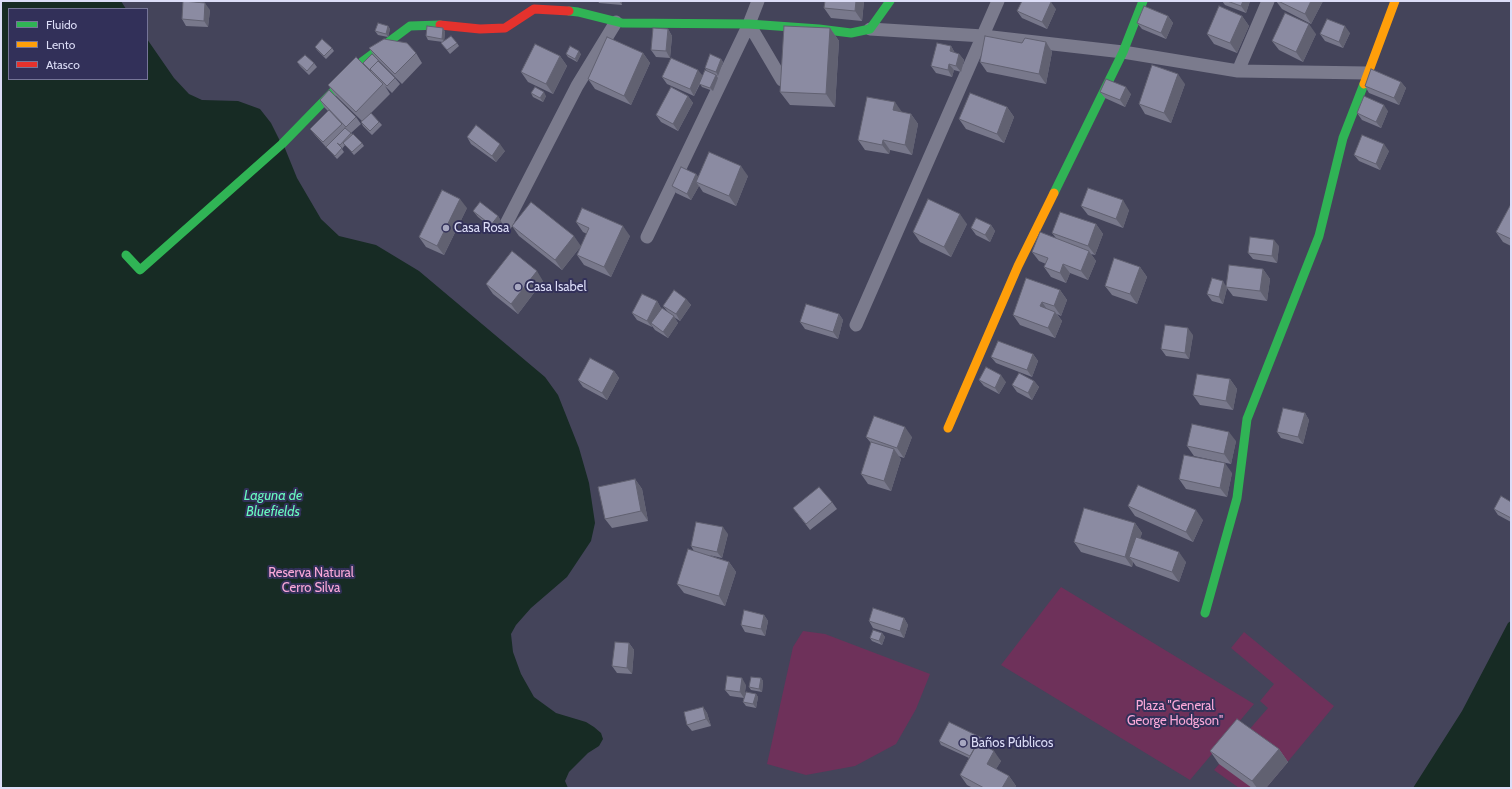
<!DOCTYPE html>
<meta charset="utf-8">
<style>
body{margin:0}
#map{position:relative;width:1512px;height:789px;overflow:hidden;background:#44445a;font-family:Cabin,sans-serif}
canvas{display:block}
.frame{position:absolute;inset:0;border:2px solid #dcddf7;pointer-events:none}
.legend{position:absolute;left:8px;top:8px;width:140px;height:72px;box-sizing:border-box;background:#323059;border:1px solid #767598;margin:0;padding:5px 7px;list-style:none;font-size:12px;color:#dcddf7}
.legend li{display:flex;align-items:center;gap:8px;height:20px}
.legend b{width:20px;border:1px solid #767598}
</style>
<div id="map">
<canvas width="1512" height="789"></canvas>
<div class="frame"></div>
<ul class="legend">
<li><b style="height:5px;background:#30b455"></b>Fluido</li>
<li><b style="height:5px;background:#ff9f0a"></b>Lento</li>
<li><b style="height:5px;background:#e5322d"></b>Atasco</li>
</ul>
</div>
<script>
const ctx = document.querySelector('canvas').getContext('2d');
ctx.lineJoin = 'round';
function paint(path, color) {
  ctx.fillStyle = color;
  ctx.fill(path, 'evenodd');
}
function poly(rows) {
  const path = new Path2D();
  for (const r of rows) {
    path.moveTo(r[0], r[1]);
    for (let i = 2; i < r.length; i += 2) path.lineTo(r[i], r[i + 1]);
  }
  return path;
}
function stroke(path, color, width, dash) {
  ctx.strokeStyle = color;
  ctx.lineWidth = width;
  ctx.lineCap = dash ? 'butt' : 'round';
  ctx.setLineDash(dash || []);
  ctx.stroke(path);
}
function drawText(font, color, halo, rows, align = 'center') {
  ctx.font = font + ' Cabin,sans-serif';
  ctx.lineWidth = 4;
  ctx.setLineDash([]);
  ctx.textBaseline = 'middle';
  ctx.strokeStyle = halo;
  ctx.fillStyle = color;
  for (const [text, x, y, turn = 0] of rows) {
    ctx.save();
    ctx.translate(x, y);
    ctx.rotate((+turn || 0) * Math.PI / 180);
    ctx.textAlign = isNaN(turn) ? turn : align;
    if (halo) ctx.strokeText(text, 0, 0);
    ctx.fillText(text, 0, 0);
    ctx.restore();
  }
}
const green = poly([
 [1061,587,1254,704,1190,780,1001,665],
 [803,631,825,634,930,674,916,709,896,744,855,766,806,775,767,764,793,647],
 [1244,632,1334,706,1266,788,1239,788,1214,770,1268,708,1260,701,1274,684,1231,648]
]);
const water = poly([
 [1,1,121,1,126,9,9,9,9,79,147,79,147,39,174,78,189,94,202,100,238,101,260,109,271,123,280,141,284,146,297,178,321,219,339,236,376,245,419,271,545,377,558,395,579,448,589,483,595,523,591,541,567,577,531,608,516,625,511,634,513,652,521,674,534,697,556,713,586,722,594,727,601,733,603,739,599,746,588,753,569,772,565,781,568,788,1,788],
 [1511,621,1511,788,1413,788,1462,711,1508,623]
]);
const street = poly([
 [749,24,782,80],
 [870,29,983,36,1123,52,1238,71,1268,1],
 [1238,71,1367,73],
 [506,224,577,86,616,22],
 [647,237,749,24,758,1],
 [856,325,998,1]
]);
const fast = poly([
 [569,11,578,12,622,23,749,24,819,29,851,33,870,29,890,1],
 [1054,193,1123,52,1143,1],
 [126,255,140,270,282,144,363,61,410,26,440,25],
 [1205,613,1237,498,1247,419,1319,236,1343,138,1364,84]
]);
const slow = poly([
 [1364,84,1395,1],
 [948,428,1018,266,1054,193]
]);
const jam = poly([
 [440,25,480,29,505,28,534,9,569,11]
]);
const wall = poly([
 [598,1,622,1,622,5,599,3],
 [864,1,862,21,831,18,824,8],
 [1222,1,1250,1,1246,13,1225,5],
 [1276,1,1323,1,1311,24,1282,9],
 [1056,9,1047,29,1022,18,1017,11],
 [210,10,208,27,186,26,182,19],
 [1168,16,1173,23,1166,39,1142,29,1137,23],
 [1242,16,1249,26,1237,53,1214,44,1207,34],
 [388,26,390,29,388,37,378,35,375,31],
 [443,28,445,32,444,41,457,43,459,46,450,54,441,43,443,42,428,40,426,36],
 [830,28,839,41,835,107,790,105,780,92],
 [668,29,672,36,670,58,656,57,651,50],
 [1350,33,1343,48,1325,41,1320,34],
 [1316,34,1303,62,1279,50,1272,41],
 [1046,42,1052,52,1046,84,987,72,980,62,1022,43],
 [951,46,955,53,959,54,964,60,961,72,954,70,952,77,936,73,931,66],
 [315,47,332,48,334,51,326,59,317,50],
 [369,48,416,53,422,63,402,84,376,58],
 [643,53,650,63,631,105,595,89,588,79],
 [566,54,581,54,577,62,568,57],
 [560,56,567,66,553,94,528,82,521,72],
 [721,59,723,62,718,76,716,75,718,78,713,91,702,87,700,84,694,96,667,84,662,77,703,76,707,71,705,68],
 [297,62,314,63,317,67,309,75,300,66],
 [363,63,395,78,400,84,392,93,385,86,390,94,371,113,382,125,372,135,363,126,361,122,362,121,335,95,328,85,366,67],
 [1401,82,1406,88,1399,105,1369,93,1365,86],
 [1185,84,1171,123,1145,114,1139,104],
 [1100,92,1131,94,1125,107,1105,98],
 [531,93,546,96,543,102,533,97],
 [688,96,693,103,678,131,661,122,656,115],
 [320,100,356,117,361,124,351,133,362,143,364,146,354,155,345,145,342,149,344,152,337,159,315,135,310,129,328,111,324,107],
 [1007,107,1014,117,1004,143,966,129,959,119],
 [1388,111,1381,128,1362,120,1357,113],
 [902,112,911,114,918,124,912,155,890,150,889,154,865,150,858,140],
 [467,137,505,151,496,162,471,144],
 [1389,151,1380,170,1359,161,1354,155],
 [696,174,698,177,748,176,736,206,703,192,699,186,691,200,676,193,672,186],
 [1511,204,1511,246,1503,242,1496,232],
 [1081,206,1129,210,1123,228,1088,215],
 [467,208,444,255,426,247,419,237],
 [473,211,498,216,502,223,495,231,478,217],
 [576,222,630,236,611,277,584,265,577,255,581,246,562,270,519,236,512,226,581,246,587,234,583,232],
 [967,224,951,257,920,242,913,232],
 [1096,224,1103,234,1095,255,1091,254,1096,261,1088,280,1070,273,1066,283,1051,277,1044,267,1046,264,1039,261,1032,252,1056,238,1052,233],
 [991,225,995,231,990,242,976,235,971,228],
 [1279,246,1277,263,1253,259,1248,253],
 [1140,267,1147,277,1137,304,1112,295,1105,286],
 [1263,269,1270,279,1267,301,1233,296,1227,288,1223,304,1212,301,1207,294],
 [543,281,518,314,493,294,486,284],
 [1060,290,1067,300,1061,316,1057,314,1062,321,1055,338,1020,325,1013,315],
 [686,299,691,305,680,321,674,317,678,323,668,338,655,330,652,326,652,327,637,320,632,313,657,301,661,308,660,310,668,312,663,306],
 [839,314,843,320,838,339,805,329,800,322],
 [1193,335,1189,359,1166,356,1161,349],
 [1033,354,1038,361,1032,377,996,363,991,357],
 [614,371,619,378,607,400,583,387,578,380],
 [1230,379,1237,389,1233,410,1200,405,1193,395],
 [979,380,1006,382,999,394,984,386],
 [1034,381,1039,387,1032,400,1017,392,1012,385],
 [1305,413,1309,420,1303,444,1281,438,1277,432],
 [866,437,912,437,904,458,898,456,901,459,891,491,868,484,861,474,871,443],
 [1236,441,1231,464,1194,456,1187,446],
 [1232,473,1227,497,1186,489,1179,479],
 [635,479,642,489,648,521,612,528,605,519],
 [832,502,837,509,810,530,793,508],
 [1511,502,1511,522,1498,515,1494,509],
 [1128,506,1203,520,1193,542,1135,516],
 [1135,523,1142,533,1140,538,1186,562,1179,582,1136,566,1133,562,1132,567,1081,552,1074,542],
 [728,534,722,558,709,555,729,562,736,572,725,606,684,593,677,584,694,551,691,546],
 [764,615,768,621,765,636,745,632,741,625],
 [904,618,908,625,904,638,873,628,869,621],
 [882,633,885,637,882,645,872,641,870,638],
 [629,643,634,650,632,674,617,673,612,666],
 [761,678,763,681,762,692,751,690,749,687],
 [746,685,744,698,756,694,758,697,756,708,746,706,743,702,744,698,730,696,725,690],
 [703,707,707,713,711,726,692,731,687,725],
 [939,741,984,741,982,745,1001,761,996,769,1009,776,1016,786,1014,788,973,788,967,785,960,775,969,758,941,745],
 [1279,749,1288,762,1266,788,1252,788,1219,764,1210,751]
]);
const shadedWall = poly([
 [619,1,622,1,622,5],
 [856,1,864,1,862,21,855,11],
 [1243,1,1250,1,1246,13,1241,6],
 [1311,1,1323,1,1311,24,1305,14],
 [1051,2,1056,9,1047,29,1042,22],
 [205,3,210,10,208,27,204,21],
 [1168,16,1173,23,1166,39,1161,33],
 [1242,16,1249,26,1237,53,1230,43],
 [1309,24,1316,34,1303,62,1296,52],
 [388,26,390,29,388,37,386,34],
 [1345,26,1350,33,1343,48,1339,42],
 [443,28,445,32,444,42,442,39],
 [830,28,839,41,835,107,826,94],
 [668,29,672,36,670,58,666,51],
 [1046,42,1052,52,1046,84,1039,74],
 [951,46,955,53,950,51],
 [579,51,581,54,577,62,575,59],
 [643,53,650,63,631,105,624,96],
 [959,54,964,60,961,72,956,66],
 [560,56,567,66,553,94,546,84],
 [721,59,723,62,718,76,716,72],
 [949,64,954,70,952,77,948,70],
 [698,70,703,76,694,96,690,89],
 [1178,74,1185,84,1171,123,1164,113],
 [716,75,718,78,713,91,710,88],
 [1401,82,1406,88,1399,105,1394,98],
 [1126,87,1131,94,1125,107,1120,100],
 [544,92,546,96,543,102,540,98],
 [688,96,693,103,678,131,673,124],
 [895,102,902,112,893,110],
 [1384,105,1388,111,1381,128,1376,122],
 [1007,107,1014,117,1004,143,997,134],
 [911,114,918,124,912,155,905,145],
 [883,140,890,150,889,154,882,145],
 [500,144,505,151,496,162,492,156],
 [1384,144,1389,151,1380,170,1376,164],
 [741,166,748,176,736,206,729,196],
 [696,174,701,181,696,182,699,186,691,200,687,194],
 [460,199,467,208,444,255,437,246],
 [1123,200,1129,210,1123,228,1116,219],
 [960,214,967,224,951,257,944,247],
 [498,216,502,223,495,231,491,225],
 [1096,224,1103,234,1095,255,1088,246],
 [991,225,995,231,990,242,985,235],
 [623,226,630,236,611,277,604,267],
 [574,236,581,246,562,270,555,260],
 [1274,240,1279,246,1277,263,1272,256],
 [1089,251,1096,261,1088,280,1081,271],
 [1063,264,1070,273,1066,283,1060,273],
 [1140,267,1147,277,1137,304,1130,294],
 [1263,269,1270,279,1267,301,1260,291],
 [537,271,543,281,518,314,511,304],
 [1223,281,1227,288,1223,304,1219,297],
 [1060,290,1067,300,1061,316,1054,306],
 [686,299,691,305,680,321,676,314],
 [657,301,661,308,653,325,651,323,652,326,652,327,647,321],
 [1042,302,1049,312,1040,306],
 [1055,312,1062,321,1055,338,1048,328],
 [839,314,843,320,838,339,833,332],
 [674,316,678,323,668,338,663,332],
 [1188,328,1193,335,1189,359,1185,353],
 [1033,354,1038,361,1032,377,1027,370],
 [614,371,619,378,607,400,602,393],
 [1001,375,1006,382,999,394,995,388],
 [1230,379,1237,389,1233,410,1226,401],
 [1034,381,1039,387,1032,400,1028,393],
 [1305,413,1309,420,1303,444,1298,437],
 [905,427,912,437,904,458,897,448],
 [1229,432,1236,441,1231,464,1224,454],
 [894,449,901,459,891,491,884,481],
 [1225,463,1232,473,1227,497,1220,488],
 [635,479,642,489,648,521,641,511],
 [1196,510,1203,520,1193,542,1186,532],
 [1135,523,1142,533,1134,558,1129,557,1133,562,1132,567,1125,557],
 [723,527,728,534,722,558,717,552],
 [1179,552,1186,562,1179,582,1172,572],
 [729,562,736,572,725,606,719,596],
 [764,615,768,621,765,636,761,629],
 [904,618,908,625,904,638,900,631],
 [882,633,885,637,882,645,879,641],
 [629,643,634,650,632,674,627,668],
 [742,678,746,685,744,698,740,692],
 [761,678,763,681,762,692,759,689],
 [756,694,758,697,756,708,753,704],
 [703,707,707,713,711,726,706,719],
 [982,738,984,741,975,761,972,757],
 [1279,749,1288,762,1266,788,1257,788,1252,781],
 [994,751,1001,761,993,774,987,764],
 [1009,776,1016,786,1014,788,1002,788]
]);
const building = poly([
 [183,1,205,3,204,21,182,19,183,1],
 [825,1,856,1,855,11,824,8,825,1],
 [1022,1,1049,1,1051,2,1042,22,1017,11,1022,1],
 [1227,1,1243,1,1241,6,1227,1],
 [1278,1,1311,1,1305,14,1278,1],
 [1144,6,1168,16,1161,33,1137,23,1144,6],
 [1219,6,1242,16,1230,43,1207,34,1219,6],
 [1285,13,1309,24,1296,52,1272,41,1285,13],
 [1327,19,1345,26,1339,42,1320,34,1327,19],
 [378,23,388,26,386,34,375,31,378,23],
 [427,26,443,28,442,39,426,36,427,26],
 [784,26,830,28,826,94,780,92,784,26],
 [653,28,668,29,666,51,651,50,653,28],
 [451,36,457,43,447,50,441,43,451,36],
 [985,36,1022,43,1025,38,1046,42,1039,74,980,62,985,36],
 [607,37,643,53,624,96,588,79,607,37],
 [322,39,332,48,324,56,315,47,322,39],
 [384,39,407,43,416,53,395,74,369,48,384,39],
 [937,43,951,46,950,51,959,54,956,66,949,64,948,70,931,66,937,43],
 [535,44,560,56,546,84,521,72,535,44],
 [570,46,579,51,575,59,566,54,570,46],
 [372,54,380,62,378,61,370,69,371,71,363,63,372,54],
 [710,54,721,59,716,72,705,68,710,54],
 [305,55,314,63,307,71,297,62,305,55],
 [356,57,383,84,356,112,328,85,356,57],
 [671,58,698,70,690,89,662,77,671,58],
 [378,61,395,78,387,86,370,69,378,61],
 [1152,65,1178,74,1164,113,1139,104,1152,65],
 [1371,69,1401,82,1394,98,1365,86,1371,69],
 [705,70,716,75,710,88,699,84,705,70],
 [1106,79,1126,87,1120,100,1100,92,1106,79],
 [535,87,544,92,540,98,531,93,535,87],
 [671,87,688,96,673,124,656,115,671,87],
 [329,90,356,117,346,127,320,100,329,90],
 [970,93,1007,107,997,134,959,119,970,93],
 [1364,96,1384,105,1376,122,1357,113,1364,96],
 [867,97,895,102,893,110,911,114,905,145,883,140,882,145,858,140,867,97],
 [329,110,342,124,323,142,310,129,329,110],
 [371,113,379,122,370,131,361,122,371,113],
 [476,125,500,144,492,156,467,137,476,125],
 [345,128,351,133,340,145,337,143,342,148,335,156,326,147,345,128],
 [353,134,362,143,352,152,343,143,353,134],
 [1362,135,1384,144,1376,164,1354,155,1362,135],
 [709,152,741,166,729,196,696,182,709,152],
 [681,167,696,174,687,194,672,186,681,167],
 [1088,188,1123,200,1116,219,1081,206,1088,188],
 [442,190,460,199,437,246,419,237,442,190],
 [928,199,960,214,944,247,913,232,928,199],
 [480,202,498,216,491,225,473,211,480,202],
 [531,202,574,236,555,260,512,226,531,202],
 [1511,204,1511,239,1496,232,1511,204],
 [582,208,623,226,604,267,577,255,589,228,576,222,582,208],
 [1060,212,1096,224,1088,246,1052,233,1060,212],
 [976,218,991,225,985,235,971,228,976,218],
 [1040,232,1089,251,1081,271,1063,264,1060,273,1044,267,1048,258,1032,252,1040,232],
 [1250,237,1274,240,1272,256,1248,253,1250,237],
 [512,251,537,271,511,304,486,284,512,251],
 [1114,258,1140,267,1130,294,1105,286,1114,258],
 [1229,265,1263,269,1260,291,1226,287,1229,265],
 [1026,278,1060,290,1054,306,1042,302,1040,306,1055,312,1048,328,1013,315,1026,278],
 [1212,278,1223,281,1219,297,1207,294,1212,278],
 [674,290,686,299,676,314,663,306,674,290],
 [642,294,657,301,647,321,632,313,642,294],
 [806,304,839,314,833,332,800,322,806,304],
 [662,308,674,316,663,332,651,323,662,308],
 [1165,325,1188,328,1185,353,1161,349,1165,325],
 [998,341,1033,354,1027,370,991,357,998,341],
 [590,358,614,371,602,393,578,380,590,358],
 [986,367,1001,375,995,388,979,380,986,367],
 [1019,373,1034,381,1028,393,1012,385,1019,373],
 [1197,374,1230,379,1226,401,1193,395,1197,374],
 [1283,408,1305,413,1298,437,1277,432,1283,408],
 [874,416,905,427,897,448,866,437,874,416],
 [1192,424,1229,432,1224,454,1187,446,1192,424],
 [871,442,894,449,884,481,861,474,871,442],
 [1184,455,1225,463,1220,488,1179,479,1184,455],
 [635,479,641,511,605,519,598,487,635,479],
 [1138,485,1196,510,1186,532,1128,506,1138,485],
 [819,487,832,502,806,524,793,508,819,487],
 [1501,496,1511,502,1511,518,1494,509,1501,496],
 [1084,508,1135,523,1125,557,1074,542,1084,508],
 [696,522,723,527,717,552,691,546,696,522],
 [1136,537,1179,552,1172,572,1129,557,1136,537],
 [688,549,729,562,719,596,677,584,688,549],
 [873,608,904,618,900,631,869,621,873,608],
 [744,610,764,615,761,629,741,625,744,610],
 [873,630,882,633,879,641,870,638,873,630],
 [615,642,629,643,627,668,612,666,615,642],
 [727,676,742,678,740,692,725,690,727,676],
 [751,677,761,678,759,689,749,687,751,677],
 [746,692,756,694,753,704,743,702,746,692],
 [703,707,706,719,687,725,684,712,703,707],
 [1237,719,1279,749,1252,781,1210,751,1237,719],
 [949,722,982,738,979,743,978,742,970,756,939,741,949,722],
 [978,742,994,751,987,764,1009,776,1002,788,984,788,960,775,978,742]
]);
const markers = [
 [446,228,4,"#a7a7c0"],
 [518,287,4,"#a7a7c0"],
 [963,743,4,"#a7a7c0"]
];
const poiNames = [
 ["Casa Rosa",454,228],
 ["Casa Isabel",526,287],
 ["Baños Públicos",971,743]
];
const parkNames = [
 ["Reserva Natural",311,573],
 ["Cerro Silva",311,588],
 ["Plaza \"General",1175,706],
 ["George Hodgson\"",1175,721]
];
const waterNames = [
 ["Laguna de",273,496],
 ["Bluefields",273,512]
];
paint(green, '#6e315a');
paint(water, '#172b24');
stroke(street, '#7b7b8d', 13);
stroke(fast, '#30b455', 9);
stroke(slow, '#ff9f0a', 9);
stroke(jam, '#e5322d', 9);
paint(wall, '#78788b');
paint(shadedWall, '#616171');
paint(building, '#8b8ba2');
stroke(building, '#616171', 1);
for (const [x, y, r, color] of markers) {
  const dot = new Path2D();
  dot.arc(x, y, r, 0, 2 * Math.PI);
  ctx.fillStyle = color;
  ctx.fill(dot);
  stroke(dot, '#323059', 1.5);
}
drawText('13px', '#dcddf7', '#323059', poiNames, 'left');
drawText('13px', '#faa8d8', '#323059', parkNames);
drawText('italic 14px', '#68f9bf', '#323059', waterNames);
</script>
